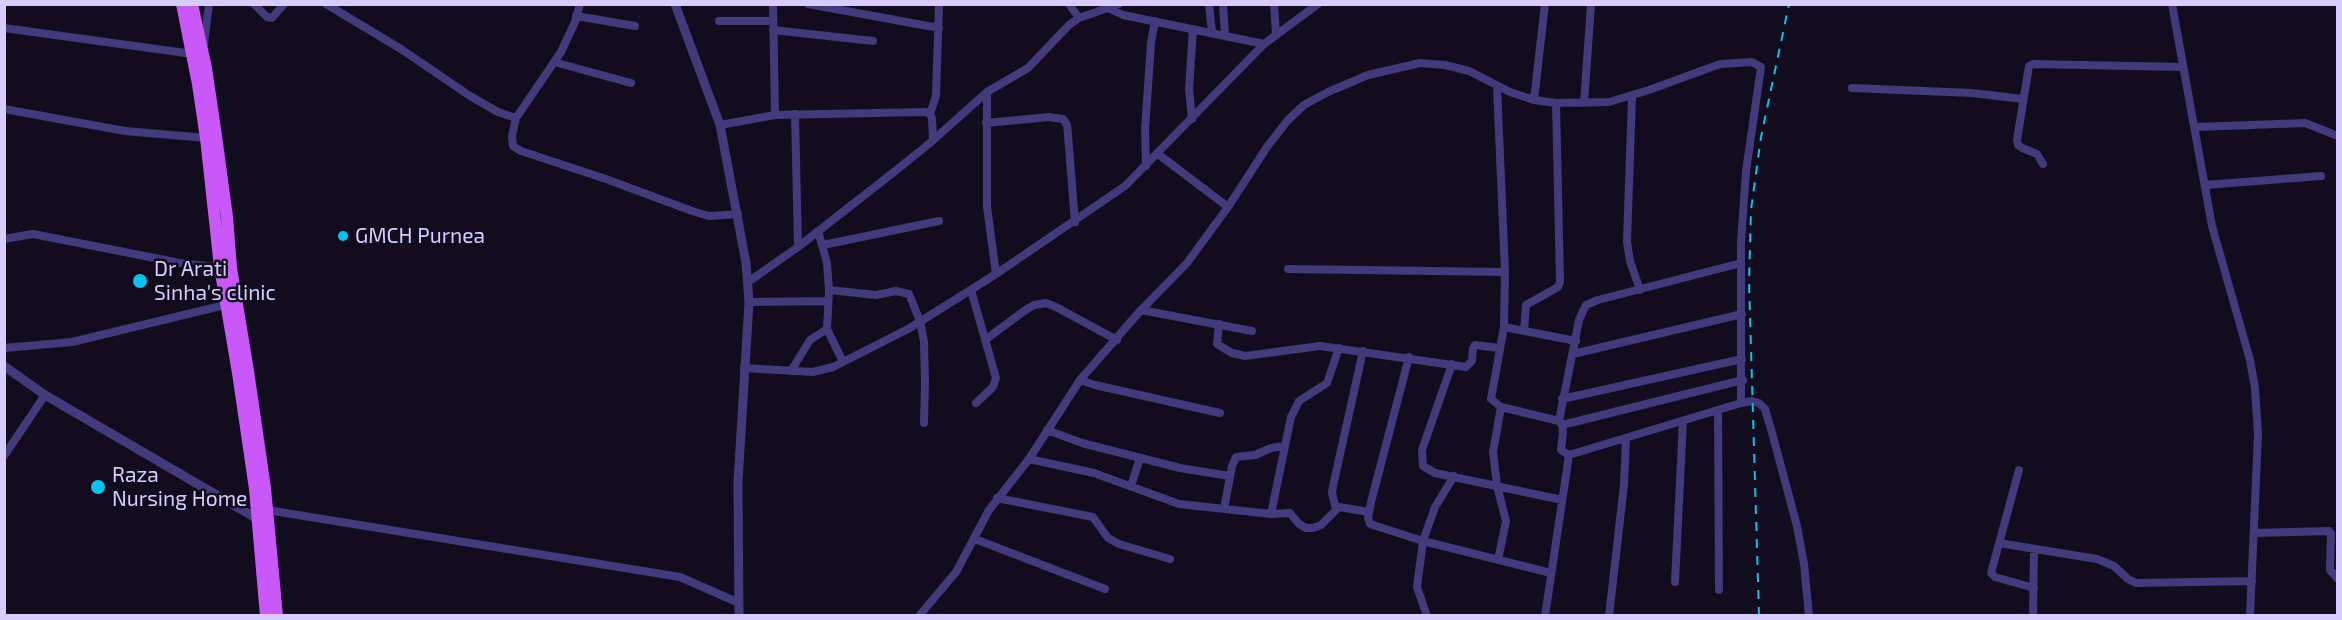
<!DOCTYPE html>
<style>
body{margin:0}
#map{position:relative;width:2342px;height:620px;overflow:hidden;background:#110d1e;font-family:"Exo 2",sans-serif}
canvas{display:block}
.frame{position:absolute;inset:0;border:6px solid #d6ccfd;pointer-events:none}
</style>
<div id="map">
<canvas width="2342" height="620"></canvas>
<div class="frame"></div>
</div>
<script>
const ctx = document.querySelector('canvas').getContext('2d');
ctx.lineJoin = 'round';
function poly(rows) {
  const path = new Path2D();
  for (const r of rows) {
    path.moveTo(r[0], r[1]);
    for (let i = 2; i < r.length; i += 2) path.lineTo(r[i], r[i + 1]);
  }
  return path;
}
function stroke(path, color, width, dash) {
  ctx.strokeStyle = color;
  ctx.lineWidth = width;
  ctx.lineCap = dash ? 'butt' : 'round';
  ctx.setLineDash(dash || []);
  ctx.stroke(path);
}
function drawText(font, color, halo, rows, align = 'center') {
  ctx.font = font + ' "Exo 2",sans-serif';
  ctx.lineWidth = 5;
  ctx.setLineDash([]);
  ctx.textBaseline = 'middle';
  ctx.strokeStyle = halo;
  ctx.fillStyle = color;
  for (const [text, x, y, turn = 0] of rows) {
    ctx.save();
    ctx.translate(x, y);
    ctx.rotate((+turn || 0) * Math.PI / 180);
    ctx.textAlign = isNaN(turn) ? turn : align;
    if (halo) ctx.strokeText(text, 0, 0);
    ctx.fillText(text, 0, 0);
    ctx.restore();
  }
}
const minor = poly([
 [254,4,267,17,272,18,284,4],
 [326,4,401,49,470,96,498,112,516,118],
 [580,4,575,22,561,52,516,118,512,136,513,146,521,151,606,179,692,211,709,216,738,214],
 [773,4,775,115],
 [808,4,939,28],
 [1069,4,1079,18],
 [1209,4,1212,33],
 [1223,4,1225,36],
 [1274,4,1276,35],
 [2172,4,2212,226,2250,360,2255,388,2258,434,2250,616],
 [1107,6,1108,8,1123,15,1264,44],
 [576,16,635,26],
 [719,21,773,21],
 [4,28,193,54],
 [773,30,873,41],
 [204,44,209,4],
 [554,62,631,83],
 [1497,86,1505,272,1504,327,1576,341],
 [1852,88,1972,93,2023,99],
 [987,92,987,207,996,274],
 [1632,96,1627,242,1630,261,1640,290],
 [1556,103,1609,102,1649,90,1720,64,1752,62,1761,67,1746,171,1741,242,1741,403],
 [1584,103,1591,4],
 [4,109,125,131,206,138],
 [795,114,798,247],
 [930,114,936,96,939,4],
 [1192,119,1189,89,1193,29],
 [986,123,1049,117,1063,119,1067,125,1068,135,1075,222],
 [720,125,775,115,925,112,930,114,932,118,933,140],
 [2196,127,2305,123,2338,136],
 [1158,154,1228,207],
 [2043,164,2037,154,2022,148,2018,145,2017,140,2029,66,2033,64,2183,67],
 [1146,166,1145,129,1151,43,1155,21],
 [2205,185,2321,176],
 [818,231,827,263,829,290,827,329,843,362],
 [4,239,33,234,180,263,224,268],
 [823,245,939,221],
 [1288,269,1505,272],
 [748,282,798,247,894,172,930,143,987,92,1028,68,1069,25,1079,18,1119,4],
 [829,290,876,295,896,291,909,294,920,321,924,342,925,383,924,423],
 [971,290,996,378,993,387,976,403],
 [749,302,828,301],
 [1141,310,1252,331],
 [1219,324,1217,344,1232,353,1245,356,1320,346,1466,367,1472,361,1473,348,1475,345,1499,348],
 [1504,327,1491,399,1501,407,1559,421,1562,425,1563,432,1561,450,1569,455,1741,403,1752,401,1759,403,1765,409,1771,429,1797,526,1804,564,1809,616],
 [1524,331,1526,305,1558,287,1560,282,1556,103,1534,100,1545,4],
 [985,340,1024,311,1034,305,1046,303,1056,307,1117,340],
 [4,348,72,342,229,304],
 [1573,354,1742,314],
 [1409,357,1371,502,1368,518,1370,524,1423,541,1551,573],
 [1452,364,1422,450,1423,466,1435,473,1562,500],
 [744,368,813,372,833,367,910,328,996,274,1125,186,1264,44,1318,4],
 [791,371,810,340,827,329],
 [1080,380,1095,385,1220,413],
 [1562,399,1742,359],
 [1718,410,1719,590],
 [1559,421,1579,320,1586,305,1598,300,1741,263],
 [1562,425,1743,380],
 [1047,430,1082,443,1180,468,1230,476],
 [4,456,45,395],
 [1029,459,1094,473,1179,504,1271,514,1290,513,1299,524,1306,528,1313,528,1321,525,1339,507,1369,512],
 [2019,470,1991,573,1995,577,2034,588],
 [1131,486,1140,458],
 [997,498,1093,517,1108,538,1119,544,1170,559],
 [1224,509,1232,466,1236,457,1255,455,1271,448,1285,446],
 [1336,509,1332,493,1333,486,1363,351],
 [267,510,680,577,739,603],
 [1271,514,1291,417,1299,401,1327,383,1339,348],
 [2254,533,2329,531,2331,534,2330,570,2338,579],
 [975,539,1105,589],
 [1999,543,2097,559,2114,566,2128,579,2136,583,2252,581],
 [1498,560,1506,521,1497,486,1493,452,1501,407],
 [1675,582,1683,421],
 [919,616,956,572,989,510,1029,459,1080,380,1141,310,1187,263,1228,207,1267,147,1288,120,1304,105,1328,92,1368,75,1420,63,1445,65,1469,71,1510,92,1534,100],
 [1427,616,1417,587,1423,541,1435,507,1454,476],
 [1545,616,1569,455],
 [1609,616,1624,485,1626,438],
 [2033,616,2034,549]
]);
const tertiary = poly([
 [675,4,720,125,746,263,749,302,738,482,739,616],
 [4,366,45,395,261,521]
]);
const primary = poly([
 [182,4,198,84,206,138,220,267,238,373,255,489,266,616],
 [192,4,206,68,216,136,227,217,231,268,248,371,265,488,277,616]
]);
const rail = poly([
 [1759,616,1749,282,1751,210,1761,137,1789,4]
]);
const markers = [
 [343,236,6,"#0ac1eb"],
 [140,281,8,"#0ac1eb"],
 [98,487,8,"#0ac1eb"]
];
const poiNames = [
 ["GMCH Purnea",355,236],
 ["Dr Arati",154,269],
 ["Sinha's clinic",154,293],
 ["Raza",112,475],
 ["Nursing Home",112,499]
];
stroke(minor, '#423a7b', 8);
stroke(tertiary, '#423a7b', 9);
stroke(primary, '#ca58f8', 12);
stroke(rail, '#0ac1eb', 2, [9, 8]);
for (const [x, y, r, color] of markers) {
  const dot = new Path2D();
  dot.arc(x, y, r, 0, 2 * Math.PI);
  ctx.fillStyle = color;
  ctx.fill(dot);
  stroke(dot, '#110d1e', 2);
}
drawText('21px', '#d6ccfd', '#110d1e', poiNames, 'left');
</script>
